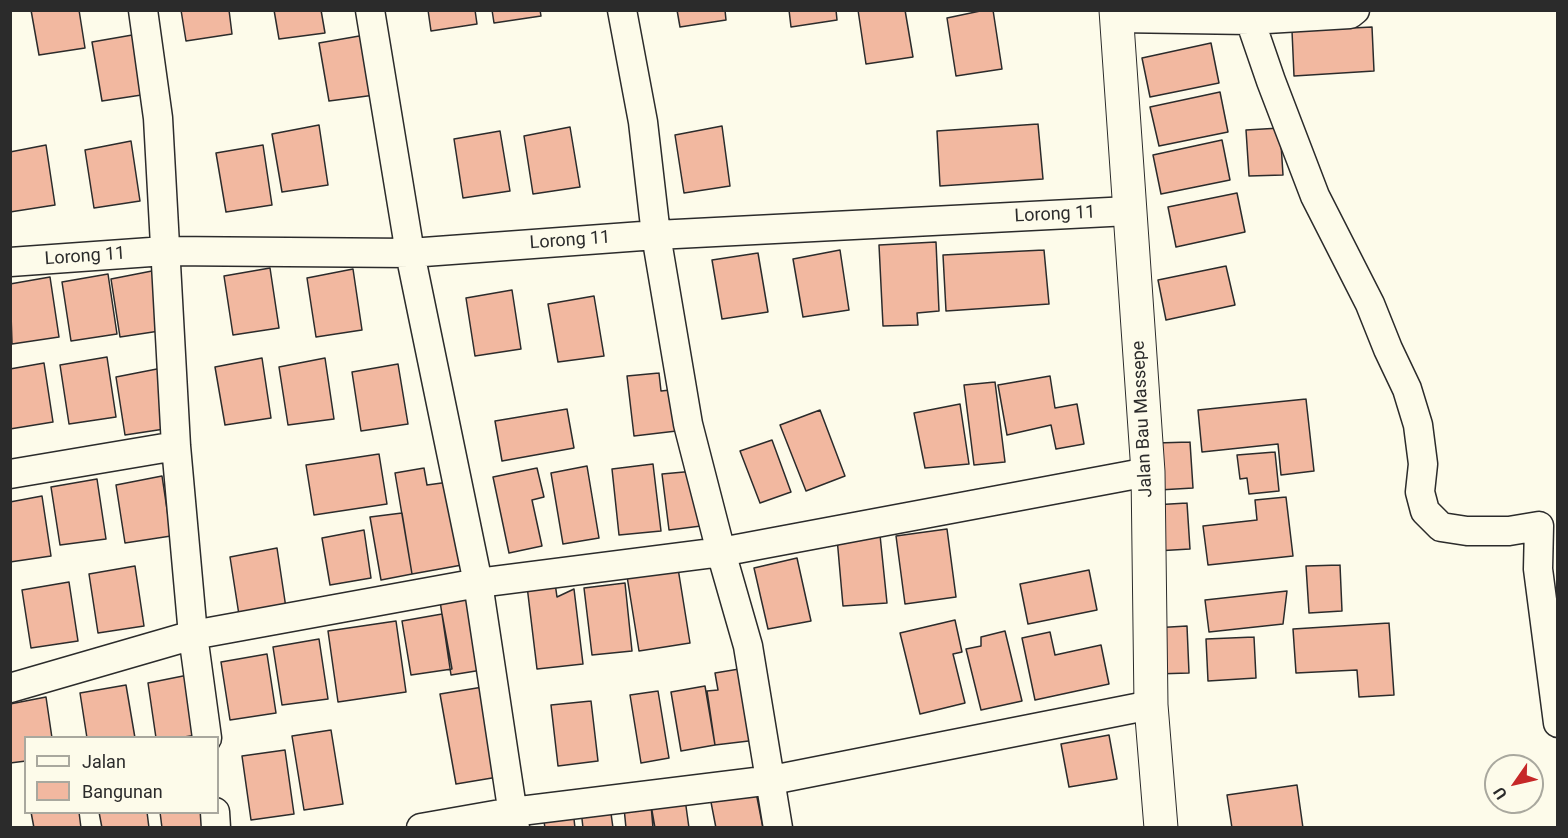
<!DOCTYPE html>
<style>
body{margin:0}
#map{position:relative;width:1568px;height:838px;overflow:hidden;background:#fdfbea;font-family:Roboto,sans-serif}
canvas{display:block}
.frame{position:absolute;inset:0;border:12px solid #2b2b2b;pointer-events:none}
.legend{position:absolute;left:24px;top:736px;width:195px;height:78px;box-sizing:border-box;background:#fdfbea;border:2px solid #a9a89e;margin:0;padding:8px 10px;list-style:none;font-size:18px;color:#2b2b2b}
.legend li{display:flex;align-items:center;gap:12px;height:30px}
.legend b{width:30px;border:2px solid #a9a89e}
.north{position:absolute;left:1484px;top:754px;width:60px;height:60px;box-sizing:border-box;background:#fdfbea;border:2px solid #a9a89e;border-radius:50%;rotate:236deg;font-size:16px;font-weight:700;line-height:24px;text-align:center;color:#2b2b2b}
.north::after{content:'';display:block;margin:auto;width:21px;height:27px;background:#c62828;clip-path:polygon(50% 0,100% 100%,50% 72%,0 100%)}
</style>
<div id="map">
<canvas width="1568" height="838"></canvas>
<div class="frame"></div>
<ul class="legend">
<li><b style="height:8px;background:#fdfbea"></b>Jalan</li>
<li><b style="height:16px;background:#f2b8a0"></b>Bangunan</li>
</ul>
<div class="north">U</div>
</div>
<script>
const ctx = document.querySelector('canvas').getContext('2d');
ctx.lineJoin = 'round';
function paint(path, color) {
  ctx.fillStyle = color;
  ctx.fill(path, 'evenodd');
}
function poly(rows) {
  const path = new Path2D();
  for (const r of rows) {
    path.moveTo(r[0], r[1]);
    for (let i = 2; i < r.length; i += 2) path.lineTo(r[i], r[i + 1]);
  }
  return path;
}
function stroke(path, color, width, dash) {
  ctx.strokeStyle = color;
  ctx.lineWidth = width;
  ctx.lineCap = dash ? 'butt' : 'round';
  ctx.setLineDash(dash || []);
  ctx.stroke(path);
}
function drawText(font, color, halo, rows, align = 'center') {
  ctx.font = font + ' Roboto,sans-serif';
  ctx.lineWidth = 4.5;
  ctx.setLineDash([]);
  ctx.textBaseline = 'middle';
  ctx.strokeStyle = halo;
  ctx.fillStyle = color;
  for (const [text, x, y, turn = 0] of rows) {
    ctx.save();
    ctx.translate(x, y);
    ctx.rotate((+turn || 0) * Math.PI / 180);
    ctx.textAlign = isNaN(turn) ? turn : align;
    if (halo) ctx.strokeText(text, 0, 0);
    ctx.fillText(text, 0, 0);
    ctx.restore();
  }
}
const building = poly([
 [31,10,79,10,85,48,39,55,31,10],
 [181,10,229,10,232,34,186,41,181,10],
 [274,10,321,10,325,33,279,39,274,10],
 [428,10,475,10,477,24,431,31,428,10],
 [492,10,540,10,541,16,494,23,492,10],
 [677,10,725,10,726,20,680,27,677,10],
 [789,10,836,10,837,20,791,27,789,10],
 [858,10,905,10,913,57,866,64,858,10],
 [985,10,993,10,1002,69,956,76,947,18,985,10],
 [1372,27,1374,71,1294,76,1292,31,1372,27],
 [138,34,148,94,102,101,92,42,138,34],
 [365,35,375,95,329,101,319,43,365,35],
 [1211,43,1219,83,1150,97,1142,58,1211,43],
 [1220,92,1228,132,1159,146,1150,107,1220,92],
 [1038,124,1043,179,940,186,937,131,1038,124],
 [319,125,328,185,282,192,272,134,319,125],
 [722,126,730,186,684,193,675,135,722,126],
 [570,127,580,187,533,194,524,136,570,127],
 [1280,128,1283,175,1249,176,1246,130,1280,128],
 [500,131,510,191,463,198,454,139,500,131],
 [1222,140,1230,180,1161,194,1153,155,1222,140],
 [131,141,140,201,94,208,85,150,131,141],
 [46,145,55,205,10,212,10,152,46,145],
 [263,145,272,205,226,212,216,153,263,145],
 [1237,193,1245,232,1176,247,1168,207,1237,193],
 [936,242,939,311,917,313,918,325,883,326,879,245,936,242],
 [840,250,849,310,803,317,793,259,840,250],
 [1044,250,1049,304,946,311,943,255,1044,250],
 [758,253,768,312,722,319,712,260,758,253],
 [1226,266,1235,305,1166,320,1158,280,1226,266],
 [270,268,279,328,233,335,224,276,270,268],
 [353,269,362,330,316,337,307,278,353,269],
 [157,270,166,330,120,337,111,279,157,270],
 [108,274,117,334,71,341,62,282,108,274],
 [50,277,59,337,12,344,10,284,50,277],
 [512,290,521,349,475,356,466,298,512,290],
 [594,296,604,356,558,362,548,304,594,296],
 [107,357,116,417,69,424,60,365,107,357],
 [262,358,271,418,225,425,215,367,262,358],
 [325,358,334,419,288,425,279,367,325,358],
 [44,363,53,422,10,429,10,369,44,363],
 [398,364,408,424,361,431,352,372,398,364],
 [162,368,171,428,125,435,116,377,162,368],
 [659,373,661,391,680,389,685,430,634,436,627,376,659,373],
 [1050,376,1055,408,1077,404,1084,444,1056,449,1051,425,1007,435,998,385,1050,376],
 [995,382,1005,462,974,465,964,385,995,382],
 [1306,399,1314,471,1281,475,1278,444,1202,452,1198,410,1306,399],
 [960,404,969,464,925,468,914,413,960,404],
 [567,409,574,448,502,461,495,421,567,409],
 [820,410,845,476,806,491,780,425,820,410],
 [772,440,791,492,760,503,740,451,772,440],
 [1190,442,1193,488,1159,490,1156,443,1190,442],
 [1275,452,1279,491,1249,494,1247,478,1240,479,1237,455,1275,452],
 [379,454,387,504,314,515,306,465,379,454],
 [653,464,661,531,619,535,612,469,653,464],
 [587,466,599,538,563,544,551,473,587,466],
 [424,468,427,485,449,482,462,565,412,574,395,473,424,468],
 [537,468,544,497,532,500,542,546,509,553,493,477,537,468],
 [695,471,701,526,669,530,662,474,695,471],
 [162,476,171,536,125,543,116,485,162,476],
 [97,479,106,539,60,545,51,487,97,479],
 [42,496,51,556,10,562,10,502,42,496],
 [1286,497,1293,556,1208,565,1203,526,1257,520,1255,500,1286,497],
 [1187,503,1190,549,1156,551,1153,505,1187,503],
 [402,513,412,574,381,580,370,517,402,513],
 [947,529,956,597,905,604,896,536,947,529],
 [364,530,371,578,330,585,322,538,364,530],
 [880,535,887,603,843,606,837,538,880,535],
 [277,548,286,608,239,615,230,557,277,548],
 [797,558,811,621,768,629,754,568,797,558],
 [677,562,690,643,639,651,626,570,677,562],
 [1340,565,1342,611,1309,613,1306,566,1340,565],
 [135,566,144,626,98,633,89,574,135,566],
 [1089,570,1097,610,1028,624,1020,584,1089,570],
 [69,582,78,641,31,648,22,590,69,582],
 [555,583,557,597,574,589,583,664,537,669,527,586,555,583],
 [625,583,632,651,592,655,584,588,625,583],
 [1287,591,1283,624,1209,632,1205,600,1287,591],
 [471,597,482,670,451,675,440,601,471,597],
 [442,614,452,669,411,675,402,621,442,614],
 [955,620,962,652,953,654,965,703,920,714,900,633,955,620],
 [396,621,406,692,338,702,328,631,396,621],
 [1389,623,1394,695,1359,697,1357,670,1296,673,1293,629,1389,623],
 [1187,626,1189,673,1155,674,1153,628,1187,626],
 [1005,631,1022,701,981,710,966,649,981,646,981,637,1005,631],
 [1050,632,1055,655,1101,645,1109,684,1035,700,1022,638,1050,632],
 [1254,637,1256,678,1208,681,1206,639,1254,637],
 [319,639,328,699,282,705,273,647,319,639],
 [267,654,276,713,230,720,221,662,267,654],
 [745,668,757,740,715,745,707,691,718,690,715,673,745,668],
 [193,674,203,734,178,738,156,738,148,683,193,674],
 [126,685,135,738,87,738,80,693,126,685],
 [705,686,715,745,681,751,671,692,705,686],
 [483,687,498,777,456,784,440,694,483,687],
 [658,691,669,758,641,763,630,695,658,691],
 [46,697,52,738,26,738,26,761,10,763,10,704,46,697],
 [591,701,598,761,558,766,551,705,591,701],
 [331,730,343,804,304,810,292,736,331,730],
 [1109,735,1117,779,1069,787,1061,744,1109,735],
 [285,750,294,814,251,820,242,756,285,750],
 [1297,785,1303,828,1232,828,1227,795,1297,785],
 [755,787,763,828,716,828,710,797,755,787],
 [685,799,689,828,655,828,651,805,685,799],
 [651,805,653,828,626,828,624,808,651,805],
 [610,806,613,828,583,828,581,810,610,806],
 [573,810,575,828,545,828,543,815,573,810],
 [31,812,79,812,81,828,34,828,31,812],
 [99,812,147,812,149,828,102,828,99,812],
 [160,812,208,812,210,828,162,828,160,812]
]);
const minor = poly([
 [143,10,158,118,176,446,193,635,207,738],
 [370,10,410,253,478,583,515,828],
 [622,10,643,122,656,235,688,424,721,552,748,646,778,828],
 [1117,18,1250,20,1350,14,1355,10],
 [1250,20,1271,81,1315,196,1370,304,1388,349,1407,389,1418,425,1423,464,1420,492,1425,511,1441,527,1467,531,1509,531,1539,526,1538,569,1558,723],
 [10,262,165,251,410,253,656,235,1129,211],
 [10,474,176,446],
 [10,688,193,635,478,583,721,552,1148,472],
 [215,812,216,828],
 [421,828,512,812,772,780,1151,705]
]);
const primary = poly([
 [1116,10,1148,472,1151,705,1161,828]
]);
const streetNames = [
 ["Lorong 11",1055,215,-3],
 ["Lorong 11",570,241,-4],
 ["Lorong 11",85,257,-4],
 ["Jalan Bau Massepe",1143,419,-93]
];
paint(building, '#f2b8a0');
stroke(building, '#2b2b2b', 1.5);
stroke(minor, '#2b2b2b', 31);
stroke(primary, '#2b2b2b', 35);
stroke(minor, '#fdfbea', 28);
stroke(primary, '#fdfbea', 33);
drawText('18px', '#2b2b2b', '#fdfbea', streetNames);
</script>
